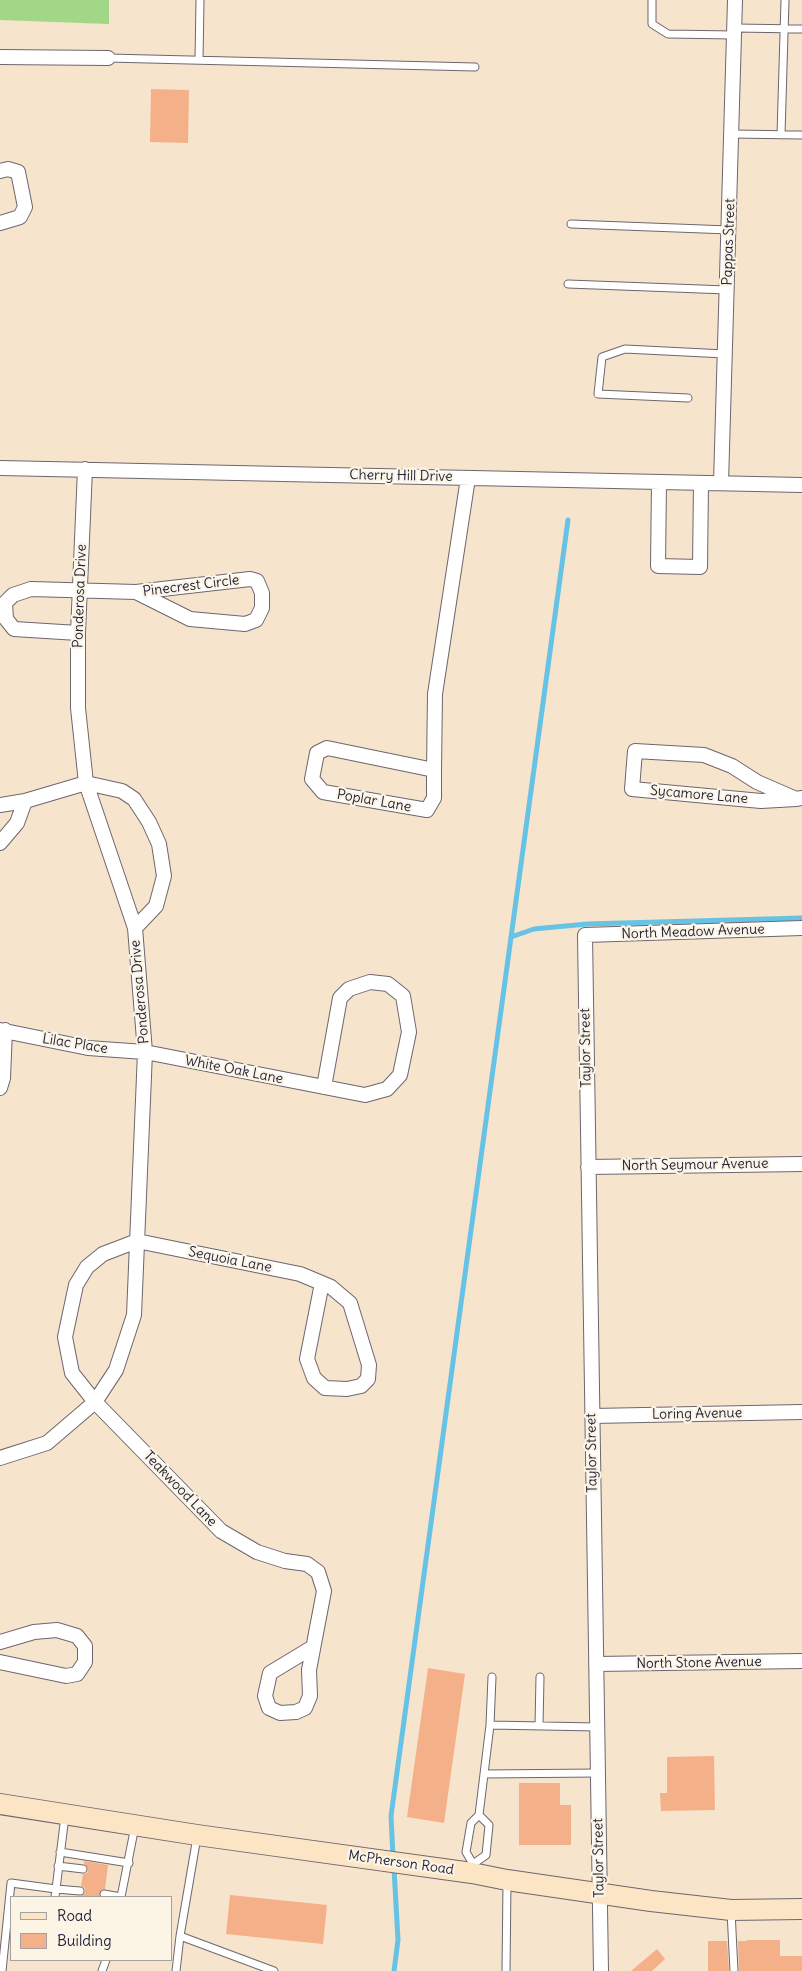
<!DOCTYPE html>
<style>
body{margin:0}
#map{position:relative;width:802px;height:1971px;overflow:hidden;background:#f7e4cc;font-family:Delius,sans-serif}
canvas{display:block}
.legend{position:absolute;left:10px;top:1896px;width:162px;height:65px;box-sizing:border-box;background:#fcf5e5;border:1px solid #a5a1a1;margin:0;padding:6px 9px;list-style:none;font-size:15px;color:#22223b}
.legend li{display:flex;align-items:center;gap:10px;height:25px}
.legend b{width:25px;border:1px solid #a5a1a1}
</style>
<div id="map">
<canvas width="802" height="1971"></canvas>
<ul class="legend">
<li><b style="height:6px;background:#fce5c4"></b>Road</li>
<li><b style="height:14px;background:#f4b089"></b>Building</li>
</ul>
</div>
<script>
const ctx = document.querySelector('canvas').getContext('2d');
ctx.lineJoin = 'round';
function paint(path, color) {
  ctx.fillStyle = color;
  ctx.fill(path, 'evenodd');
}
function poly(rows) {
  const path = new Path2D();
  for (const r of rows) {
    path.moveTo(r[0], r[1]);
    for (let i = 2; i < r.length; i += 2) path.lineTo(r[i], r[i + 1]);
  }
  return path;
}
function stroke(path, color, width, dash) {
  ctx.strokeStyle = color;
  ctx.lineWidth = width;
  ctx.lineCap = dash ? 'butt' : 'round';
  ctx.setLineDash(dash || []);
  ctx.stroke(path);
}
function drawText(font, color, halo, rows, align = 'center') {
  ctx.font = font + ' Delius,sans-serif';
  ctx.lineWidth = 4.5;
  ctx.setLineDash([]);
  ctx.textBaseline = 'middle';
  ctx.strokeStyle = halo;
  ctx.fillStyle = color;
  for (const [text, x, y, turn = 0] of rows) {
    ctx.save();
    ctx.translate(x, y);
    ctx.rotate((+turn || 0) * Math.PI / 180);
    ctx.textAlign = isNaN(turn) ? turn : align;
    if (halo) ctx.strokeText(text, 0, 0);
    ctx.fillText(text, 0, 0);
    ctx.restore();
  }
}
const green = poly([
 [0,0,109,0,109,24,0,20]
]);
const stream = poly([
 [511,937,534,929,587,924,802,918],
 [393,1857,391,1816,568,520],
 [394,1971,398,1940,394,1868]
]);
const building = poly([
 [151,89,189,90,188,143,150,142],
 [428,1668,465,1674,444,1823,407,1817],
 [714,1756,715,1810,661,1811,660,1793,667,1793,667,1757],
 [519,1783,560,1783,560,1805,571,1805,571,1845,519,1845],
 [84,1861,108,1865,105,1889,100,1891,100,1897,80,1897,85,1892,85,1888,81,1886,83,1874,87,1873,88,1869,84,1864],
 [230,1895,327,1905,323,1944,226,1934],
 [747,1940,780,1940,780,1956,802,1956,802,1971,739,1971,738,1941,747,1941],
 [708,1941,727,1941,729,1971,708,1971],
 [657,1949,665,1959,652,1971,631,1971]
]);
const lane = poly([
 [652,0,652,24,668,34,734,35],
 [735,28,802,29],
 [108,58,475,67],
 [199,60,200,0],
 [732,134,802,135],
 [781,135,785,0],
 [571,224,729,230],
 [568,284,727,290],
 [688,398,598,394,602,357,625,349,725,354],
 [490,1725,597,1727],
 [539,1726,540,1677],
 [484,1774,598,1773],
 [60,1852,129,1863],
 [473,1864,486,1855,489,1825,479,1815],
 [58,1866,83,1869],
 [473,1871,473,1864,466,1852,471,1823,479,1815,490,1725,492,1677],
 [104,1894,121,1897],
 [55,1897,56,1889,80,1891],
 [121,1897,135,1826],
 [731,1911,734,1971],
 [180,1936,274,1971],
 [2,1971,11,1883,56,1889,65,1816],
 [102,1971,106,1960],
 [176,1971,180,1936,197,1837],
 [506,1971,507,1883]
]);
const street = poly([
 [0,57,108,58],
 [0,171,8,169,18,172,25,207,20,217,0,223],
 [0,468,802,485],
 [659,482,658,566,700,567,701,483],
 [721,483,735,0],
 [78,633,14,629,6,619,5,603,13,595,31,589,136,592,250,579,257,581,262,593,262,608,256,620,245,624,190,619,136,592],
 [434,770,327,748,317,753,312,779,323,792,427,810,434,798,434,770,435,694,468,478],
 [796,799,757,782,732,766,704,755,635,751,632,789,761,801,796,799,802,798],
 [0,805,25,801,86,783,122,791,134,799,149,822,159,844,164,876,156,906,135,928],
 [0,843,17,823,25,801],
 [0,1030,88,1048,145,1052,324,1087,365,1095,387,1089,400,1075,409,1032,403,996,388,984,370,982,349,989,340,998,324,1087],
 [0,1088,3,1078,5,1030],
 [588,1167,802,1164],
 [592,1416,802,1412],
 [0,1458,47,1443,95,1402,116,1370,134,1315,145,1052,135,928,86,783,78,708,78,633,85,469],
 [0,1642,34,1632,57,1630,77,1636,85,1646,85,1662,77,1674,66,1676,0,1662],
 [313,1647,270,1673,265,1696,269,1708,280,1713,296,1712,305,1708,310,1696,309,1670,324,1591,318,1572,307,1564,285,1561,257,1552,221,1531,95,1402,72,1373,65,1337,76,1285,87,1267,103,1254,137,1241,300,1274,331,1287,350,1303,369,1365,368,1379,361,1386,347,1389,325,1388,314,1378,307,1359,322,1283],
 [596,1664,802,1661],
 [601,1971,585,935,802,928]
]);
const secondary = poly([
 [0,1804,197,1835,472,1873,507,1880,651,1901,731,1910,802,1909]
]);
const streetNames = [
 ["Pappas Street",729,242,-88],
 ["Cherry Hill Drive",401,476,1],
 ["Pinecrest Circle",191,586,-7],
 ["Ponderosa Drive",80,596,-88],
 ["Sycamore Lane",699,795,5],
 ["Poplar Lane",374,801,10],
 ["North Meadow Avenue",693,932,-2],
 ["Ponderosa Drive",140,992,-95],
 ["Lilac Place",75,1044,9],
 ["Taylor Street",586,1048,-91],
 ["White Oak Lane",234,1070,11],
 ["North Seymour Avenue",695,1165,-1],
 ["Sequoia Lane",230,1260,11],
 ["Loring Avenue",697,1414,-1],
 ["Taylor Street",592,1453,-91],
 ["Teakwood Lane",180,1489,46],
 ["North Stone Avenue",699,1663,-1],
 ["Taylor Street",599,1858,-91],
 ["McPherson Road",401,1863,8]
];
paint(green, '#a2d787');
stroke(stream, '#67c3e5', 5);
paint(building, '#f4b089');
stroke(lane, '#6d666e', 9);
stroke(street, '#6d666e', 16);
stroke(secondary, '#6d666e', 22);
stroke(lane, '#fff', 7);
stroke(street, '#fff', 14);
stroke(secondary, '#fce5c4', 20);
drawText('14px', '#22223b', '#fcf5e5', streetNames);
</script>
